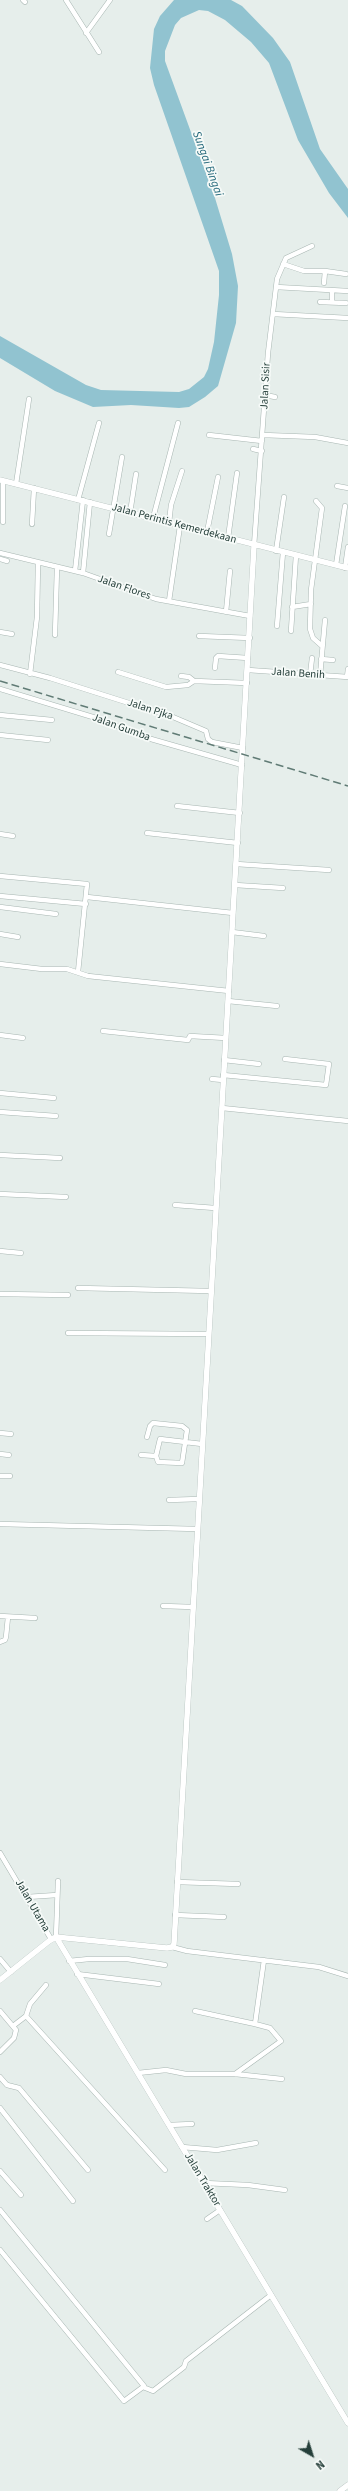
<!DOCTYPE html>
<style>
body{margin:0}
#map{position:relative;width:348px;height:2491px;overflow:hidden;background:#e6eeeb;font-family:"Source Sans 3",sans-serif}
canvas{display:block}
.north{position:absolute;left:292px;top:2435px;width:40px;height:40px;-webkit-text-stroke:3px #f6faf8;paint-order:stroke;rotate:141deg;font-size:11px;font-weight:700;line-height:16px;text-align:center;color:#253f3a}
.north::after{content:'';display:block;margin:auto;width:14px;height:18px;background:#253f3a;clip-path:polygon(50% 0,100% 100%,50% 72%,0 100%)}
</style>
<div id="map">
<canvas width="348" height="2491"></canvas>
<div class="north">N</div>
</div>
<script>
const ctx = document.querySelector('canvas').getContext('2d');
ctx.lineJoin = 'round';
function paint(path, color) {
  ctx.fillStyle = color;
  ctx.fill(path, 'evenodd');
}
function poly(rows) {
  const path = new Path2D();
  for (const r of rows) {
    path.moveTo(r[0], r[1]);
    for (let i = 2; i < r.length; i += 2) path.lineTo(r[i], r[i + 1]);
  }
  return path;
}
function stroke(path, color, width, dash) {
  ctx.strokeStyle = color;
  ctx.lineWidth = width;
  ctx.lineCap = dash ? 'butt' : 'round';
  ctx.setLineDash(dash || []);
  ctx.stroke(path);
}
function drawText(font, color, halo, rows, align = 'center') {
  ctx.font = font + ' "Source Sans 3",sans-serif';
  ctx.lineWidth = 3.5;
  ctx.setLineDash([]);
  ctx.textBaseline = 'middle';
  ctx.strokeStyle = halo;
  ctx.fillStyle = color;
  for (const [text, x, y, turn = 0] of rows) {
    ctx.save();
    ctx.translate(x, y);
    ctx.rotate((+turn || 0) * Math.PI / 180);
    ctx.textAlign = isNaN(turn) ? turn : align;
    if (halo) ctx.strokeText(text, 0, 0);
    ctx.fillText(text, 0, 0);
    ctx.restore();
  }
}
const water = poly([
 [174,0,231,0,242,6,273,38,290,62,320,149,348,189,348,218,329,193,298,140,269,63,251,42,225,20,208,11,199,10,181,18,175,25,165,51,165,61,215,198,232,254,238,286,236,323,218,386,205,397,189,407,179,408,131,405,93,407,55,391,0,358,0,336,86,385,101,390,179,392,189,389,204,377,208,369,214,342,219,295,219,271,154,85,150,68,154,29,160,16]
]);
const minor = poly([
 [23,0,25,2],
 [66,0,99,52],
 [86,33,110,0],
 [283,264,304,271,325,271,324,283],
 [325,271,346,274],
 [276,287,348,291],
 [320,302,346,303],
 [332,302,332,290],
 [273,314,348,318],
 [265,395,275,397],
 [209,435,262,441],
 [263,435,315,437,348,443],
 [253,449,262,451],
 [3,481,3,522],
 [16,484,29,399],
 [337,486,348,488],
 [78,500,99,423],
 [316,501,322,508,311,590,310,629,313,638,322,646],
 [130,513,136,474],
 [153,518,178,423],
 [169,523,171,505,182,471],
 [32,524,34,488],
 [207,532,218,477],
 [109,534,122,457],
 [228,538,237,473],
 [254,546,268,353,277,279,286,258,312,246],
 [276,551,284,497],
 [0,553,83,573,156,599,250,616],
 [0,559,7,561],
 [336,565,345,506],
 [345,568,348,547],
 [75,571,83,500],
 [83,573,90,502],
 [169,601,180,526],
 [292,607,311,604],
 [226,612,230,571],
 [277,626,283,552],
 [291,631,296,555],
 [0,632,12,634],
 [55,635,57,568],
 [199,636,250,638],
 [321,659,333,660],
 [0,665,50,678,173,717,206,731,208,739,212,742,243,748],
 [215,668,216,658,218,656,248,658],
 [248,670,348,677],
 [118,672,166,687,188,685,194,681,247,683],
 [30,674,37,617,38,563],
 [310,675,312,658],
 [181,676,189,677,194,681],
 [320,676,325,620],
 [347,677,348,669],
 [0,689,96,718,151,739,242,765],
 [0,715,52,720],
 [0,735,48,740],
 [177,806,240,813],
 [147,833,238,843],
 [0,834,13,836],
 [236,864,329,870],
 [0,876,87,884,78,972],
 [235,885,283,888],
 [0,896,86,904],
 [87,897,233,913],
 [0,907,56,914],
 [232,932,264,936],
 [0,934,18,937],
 [0,964,42,969,67,969,88,976,229,991],
 [228,1001,277,1006],
 [103,1031,188,1040,190,1036,226,1038],
 [0,1035,23,1038],
 [224,1060,259,1064],
 [223,1075,326,1085,329,1064,285,1059],
 [212,1079,223,1080],
 [0,1093,54,1098],
 [222,1108,348,1121],
 [0,1112,56,1116],
 [0,1155,60,1158],
 [0,1194,66,1197],
 [175,1205,215,1208],
 [0,1251,21,1253],
 [78,1288,210,1291],
 [0,1294,68,1295],
 [68,1333,208,1334],
 [0,1433,11,1434],
 [147,1437,150,1426,153,1423,182,1426,187,1430,182,1463,158,1462,156,1456],
 [0,1454,9,1455],
 [141,1455,156,1456,160,1439,202,1444],
 [0,1476,10,1476],
 [169,1500,199,1499],
 [0,1524,197,1529],
 [163,1606,193,1607],
 [0,1616,35,1618],
 [0,1642,5,1640,6,1637,8,1617],
 [0,1853,51,1939],
 [177,1882,238,1884],
 [27,1897,57,1895],
 [175,1915,224,1917],
 [56,1937,58,1881],
 [172,1947,187,1951,319,1967,348,1976],
 [0,1959,11,1972],
 [69,1961,89,1959,127,1959,165,1965],
 [77,1974,159,1984],
 [0,2011,16,2030,14,2038,0,2052],
 [195,2011,255,2024],
 [26,2016,165,2170],
 [13,2026,26,2016,30,2004,46,1985],
 [138,2073,166,2070,186,2074,235,2074,282,2079],
 [235,2074,281,2041,270,2028,255,2024,264,1960],
 [0,2077,7,2085,19,2088,88,2170],
 [0,2108,73,2201],
 [169,2125,192,2124],
 [182,2147,217,2150,256,2143],
 [0,2171,21,2195],
 [204,2183,248,2185,285,2190],
 [0,2210,144,2386],
 [207,2219,220,2210],
 [0,2250,124,2401,143,2387,153,2391,184,2367,186,2361,271,2295]
]);
const tertiary = poly([
 [0,480,348,568],
 [56,1937,348,2423],
 [0,1980,49,1941,56,1937,167,1948,172,1947,174,1944,254,546],
 [340,2491,348,2485]
]);
const rail = poly([
 [0,681,348,786]
]);
const streetNames = [
 ["Jalan Sisir",266,386,-87],
 ["Jalan Perintis Kemerdekaan",174,524,15],
 ["Jalan Flores",124,588,19],
 ["Jalan Benih",298,674,4],
 ["Jalan Pjka",150,710,18],
 ["Jalan Gumba",121,728,20],
 ["Jalan Utama",32,1906,60],
 ["Jalan Traktor",202,2180,59]
];
const waterNames = [
 ["Sungai Bingai",207,164,70]
];
paint(water, '#91c3d0');
stroke(minor, '#a8b6b2', 5.5);
stroke(tertiary, '#a8b6b2', 6);
stroke(minor, '#fff', 4.5);
stroke(tertiary, '#fff', 5.5);
stroke(rail, '#607b75', 1.5, [8, 4]);
drawText('11px', '#253f3a', '#f6faf8', streetNames);
drawText('italic 12px', '#216679', '#f6faf8', waterNames);
</script>
